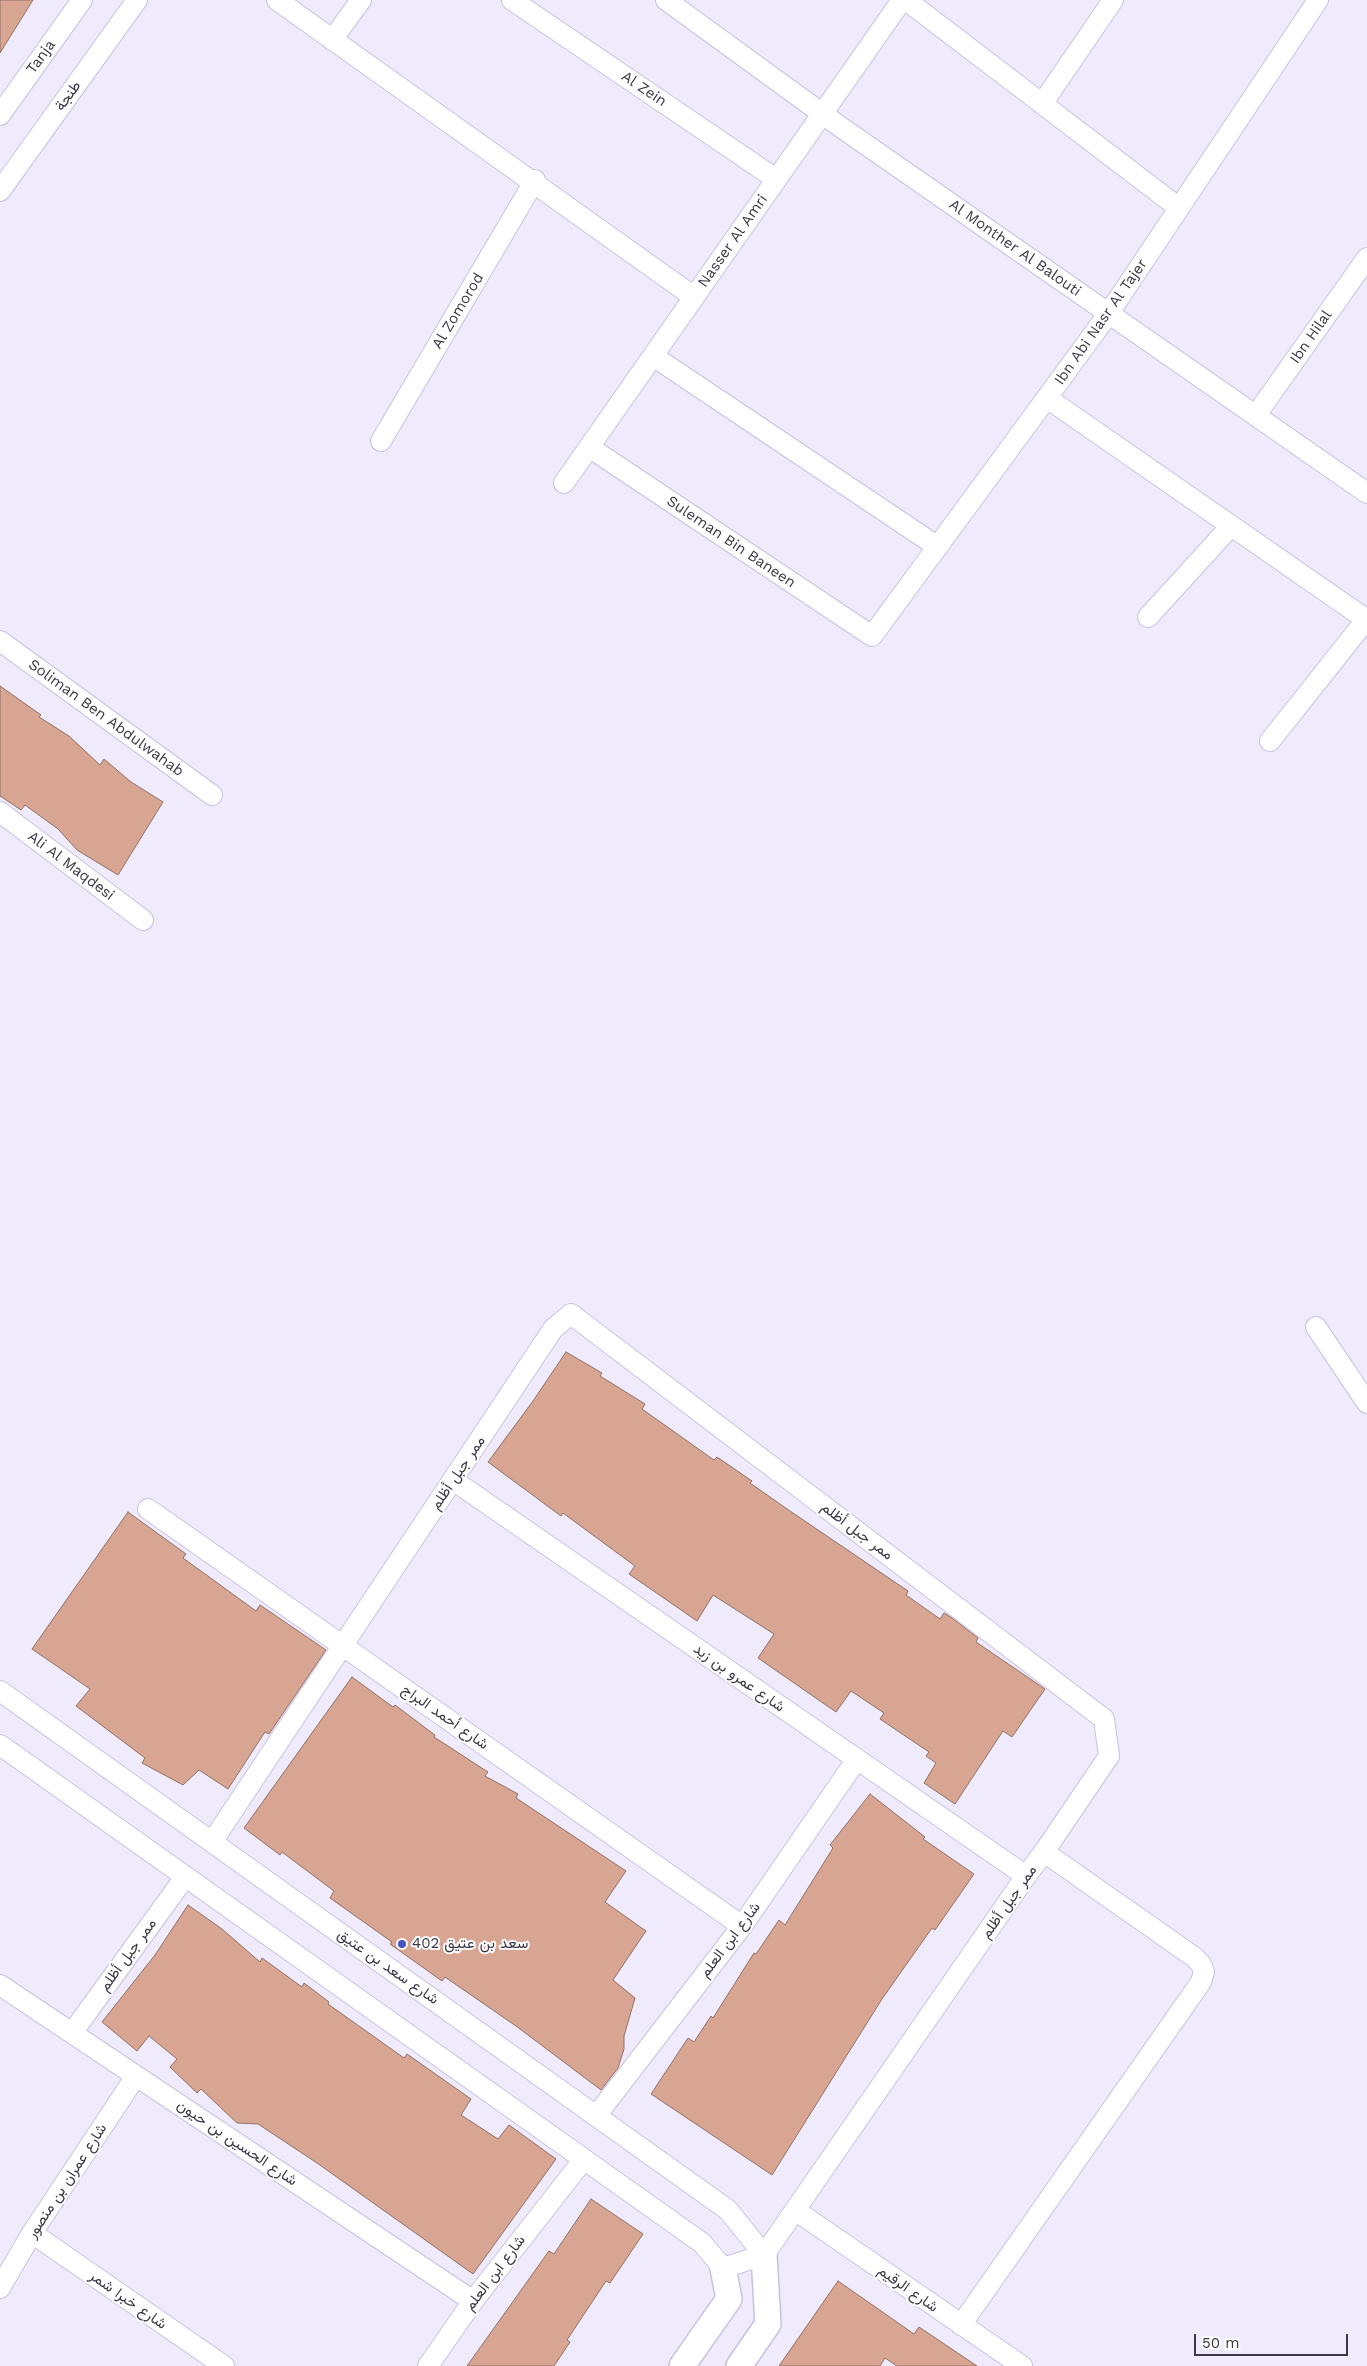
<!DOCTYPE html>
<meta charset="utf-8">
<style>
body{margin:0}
#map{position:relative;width:1367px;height:2366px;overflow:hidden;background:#f0eafd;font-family:"Work Sans",sans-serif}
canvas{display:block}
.scale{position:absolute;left:1194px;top:2334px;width:154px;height:22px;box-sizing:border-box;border:2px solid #3c3845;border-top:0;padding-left:6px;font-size:15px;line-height:18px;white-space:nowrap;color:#3c3845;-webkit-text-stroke:4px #fff;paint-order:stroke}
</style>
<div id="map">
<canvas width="1367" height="2366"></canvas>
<div class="scale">50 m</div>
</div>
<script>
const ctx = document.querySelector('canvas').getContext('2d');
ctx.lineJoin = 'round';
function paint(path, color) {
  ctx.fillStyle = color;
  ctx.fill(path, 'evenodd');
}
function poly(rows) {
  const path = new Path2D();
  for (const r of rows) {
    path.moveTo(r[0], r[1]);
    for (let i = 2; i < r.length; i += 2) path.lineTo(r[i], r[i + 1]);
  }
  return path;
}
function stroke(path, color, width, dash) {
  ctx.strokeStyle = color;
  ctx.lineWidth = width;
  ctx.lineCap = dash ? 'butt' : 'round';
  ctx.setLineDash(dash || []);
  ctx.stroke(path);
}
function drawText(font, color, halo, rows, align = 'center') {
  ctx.font = font + ' "Work Sans",Vazirmatn,sans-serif';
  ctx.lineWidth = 4;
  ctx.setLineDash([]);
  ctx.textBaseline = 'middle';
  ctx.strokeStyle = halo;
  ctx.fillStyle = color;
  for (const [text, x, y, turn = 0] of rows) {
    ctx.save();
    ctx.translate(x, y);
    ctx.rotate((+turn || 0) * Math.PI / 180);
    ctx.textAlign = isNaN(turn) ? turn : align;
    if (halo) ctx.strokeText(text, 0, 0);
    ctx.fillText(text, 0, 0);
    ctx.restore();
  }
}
const building = poly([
 [0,0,33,0,0,53,0,0],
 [0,686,41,715,39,717,69,736,100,765,104,759,131,782,163,802,118,875,77,850,58,829,25,805,21,810,0,796,0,686],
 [566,1352,602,1373,600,1376,645,1404,642,1409,714,1460,717,1457,752,1481,750,1483,790,1511,908,1591,906,1595,940,1619,944,1613,952,1618,978,1638,976,1642,1045,1689,1012,1737,1003,1731,955,1804,924,1783,936,1763,926,1756,929,1752,880,1719,884,1713,851,1691,836,1712,758,1658,774,1634,713,1595,697,1621,629,1574,635,1566,563,1513,561,1516,488,1462,533,1401,566,1352],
 [128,1512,186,1554,183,1558,256,1611,260,1605,326,1650,269,1734,265,1732,228,1789,199,1770,183,1785,142,1763,145,1758,76,1706,90,1689,32,1649,128,1512],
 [352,1677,393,1707,395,1705,435,1735,434,1737,488,1772,485,1776,518,1794,516,1798,626,1871,605,1902,646,1931,613,1980,635,1998,624,2036,624,2049,618,2068,601,2090,516,2026,445,1977,442,1981,390,1944,392,1942,330,1898,334,1891,282,1852,280,1855,244,1828,352,1677],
 [870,1794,925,1837,923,1839,974,1874,935,1930,932,1928,882,1999,772,2175,651,2094,688,2038,694,2042,711,2016,713,2018,754,1953,756,1954,779,1920,785,1925,833,1848,830,1845,870,1794],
 [188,1905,222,1929,260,1962,262,1958,302,1987,304,1983,329,2002,328,2004,404,2058,407,2054,471,2099,461,2115,498,2139,509,2125,556,2159,473,2274,317,2163,258,2124,237,2123,201,2089,197,2093,170,2067,177,2059,149,2036,137,2051,102,2022,155,1955,188,1905],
 [591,2199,643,2234,610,2283,606,2281,567,2340,570,2342,554,2366,467,2366,549,2251,554,2254,591,2199],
 [838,2281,914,2334,919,2327,977,2366,897,2366,885,2358,880,2366,779,2366,838,2281]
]);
const minor = poly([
 [277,0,694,297],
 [512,0,776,179],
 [666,0,842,128,1367,493],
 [906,0,1179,208],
 [332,40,361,0],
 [1042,104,1113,0],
 [0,115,82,0],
 [0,191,137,0],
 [653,356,938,547],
 [1047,398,1367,620],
 [1256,415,1367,258],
 [381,441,535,180],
 [589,447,872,636,1109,313,1318,0],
 [564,483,902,0],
 [1148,617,1231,526],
 [0,641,212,795],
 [1270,741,1366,620],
 [0,812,143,920],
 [1316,1327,1367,1403],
 [453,1480,1026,1876],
 [148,1509,742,1926],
 [0,1691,728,2210,764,2255],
 [0,1745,702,2243,723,2268,764,2255,1026,1876,1044,1852,1109,1756,1104,1719,571,1314,553,1329,212,1842],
 [0,1985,473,2301],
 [72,2033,185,1877],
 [596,2116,742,1926,857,1759],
 [795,2210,1022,2366],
 [32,2233,224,2366],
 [0,2288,32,2233,136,2076],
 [961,2325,1201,1982,1204,1972,1201,1964,1194,1957,1044,1852],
 [428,2366,473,2301,584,2159]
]);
const major = poly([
 [682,2366,729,2299,723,2268],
 [739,2366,768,2324,764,2255]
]);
const markers = [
 [402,1944,5,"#4851c6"]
];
const streetNames = [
 ["Tanja",41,57,-54],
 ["Al Zein",644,89,34],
 ["طنجة",68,96,-54],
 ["Nasser Al Amri",733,241,-55],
 ["Al Monther Al Balouti",1015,248,35],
 ["Al Zomorod",458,311,-59],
 ["Ibn Abi Nasr Al Tajer",1101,322,-55],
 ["Ibn Hilal",1311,337,-55],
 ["Suleman Bin Baneen",731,542,34],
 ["Soliman Ben Abdulwahab",106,718,36],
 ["Ali Al Maqdesi",71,866,37],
 ["ممر جبل أظلم",458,1473,-56],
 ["ممر جبل أظلم",857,1531,37],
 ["شارع عمرو بن زيد",739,1678,35],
 ["شارع أحمد البراج",445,1717,35],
 ["ممر جبل أظلم",1009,1902,-55],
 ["شارع ابن العلم",730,1940,-53],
 ["ممر جبل أظلم",128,1955,-54],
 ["شارع سعد بن عتيق",388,1967,35],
 ["شارع الحسين بن حيون",237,2143,34],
 ["شارع عمران بن منصور",67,2181,-57],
 ["شارع ابن العلم",495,2273,-53],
 ["شارع الرقيم",908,2289,35],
 ["شارع خبرا شمر",128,2300,35]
];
const poiNames = [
 ["سعد بن عتيق 402",412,1944]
];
paint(building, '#d7a592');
stroke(building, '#907165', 1);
stroke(minor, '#cac1df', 22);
stroke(major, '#cac1df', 28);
stroke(minor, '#fff', 20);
stroke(major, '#fff', 25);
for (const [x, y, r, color] of markers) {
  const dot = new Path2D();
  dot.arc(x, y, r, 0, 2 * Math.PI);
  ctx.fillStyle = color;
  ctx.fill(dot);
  stroke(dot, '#fff', 2);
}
drawText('15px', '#3c3845', '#fff', streetNames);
drawText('15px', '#3c3845', '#fff', poiNames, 'left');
</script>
